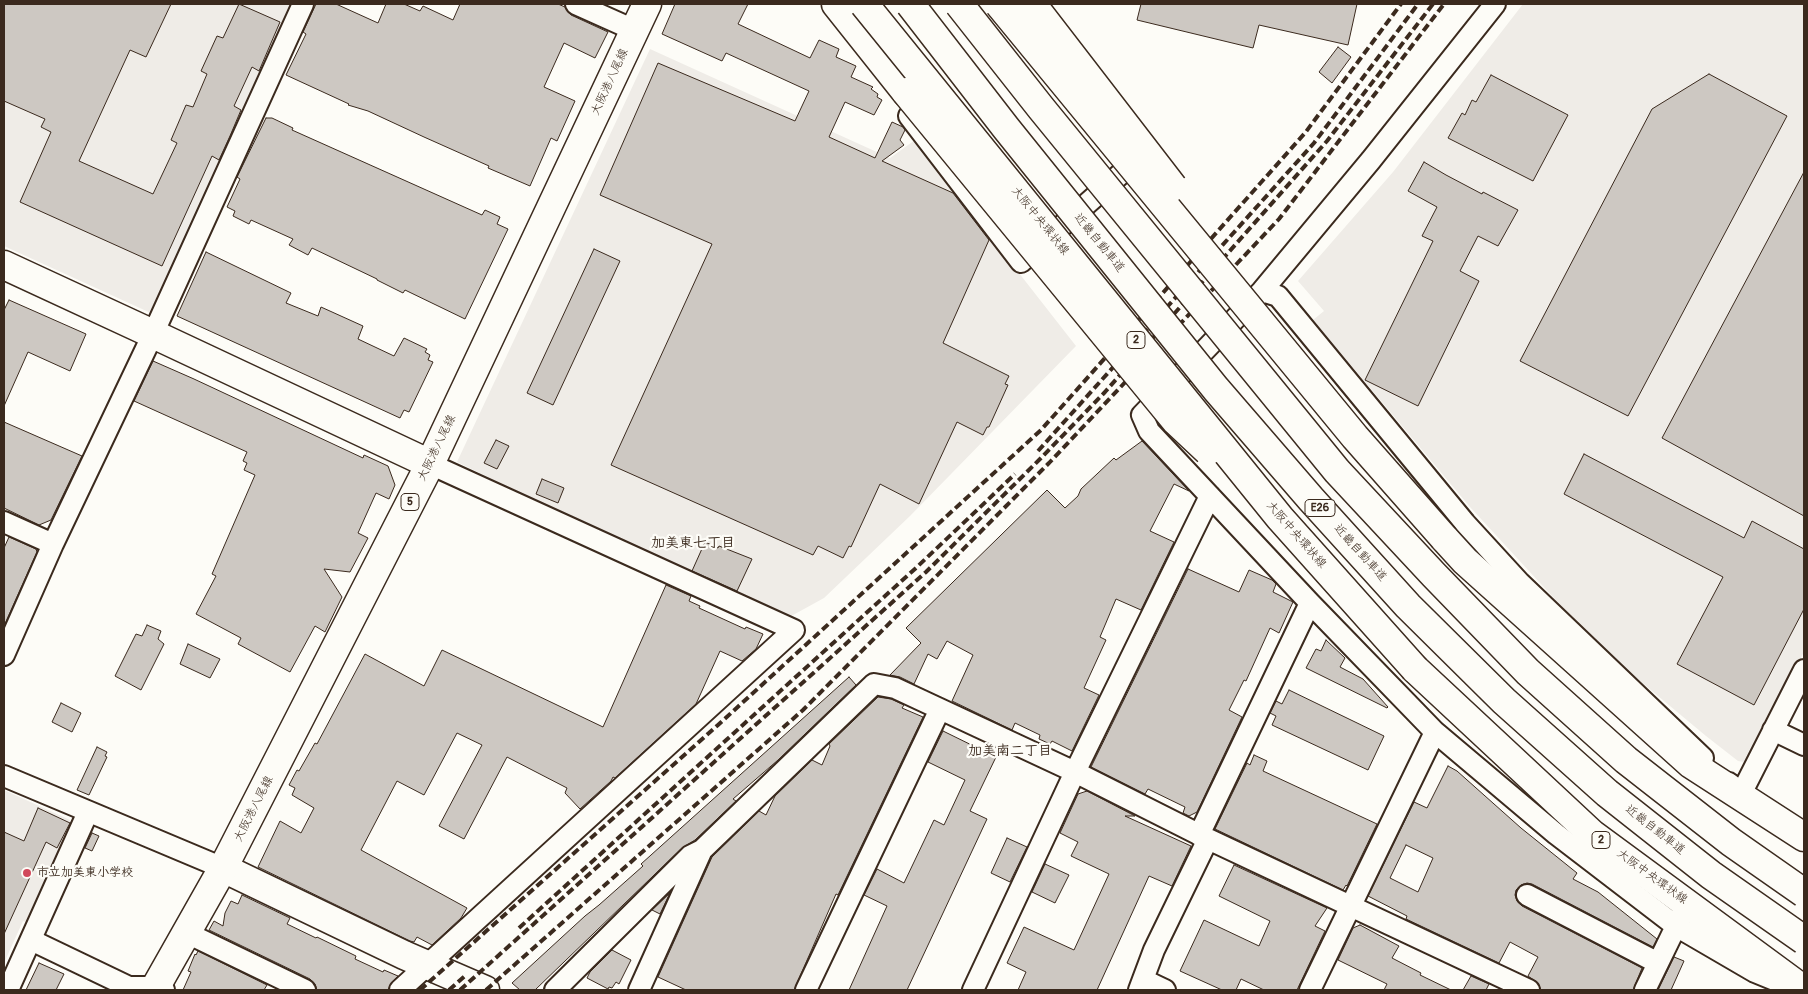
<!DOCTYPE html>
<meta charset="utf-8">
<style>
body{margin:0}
#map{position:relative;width:1808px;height:994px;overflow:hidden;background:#fdfcf7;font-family:Pangolin,sans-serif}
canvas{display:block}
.frame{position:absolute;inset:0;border:5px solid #3b2a1e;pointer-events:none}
</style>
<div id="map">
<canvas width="1808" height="994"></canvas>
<div class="frame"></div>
</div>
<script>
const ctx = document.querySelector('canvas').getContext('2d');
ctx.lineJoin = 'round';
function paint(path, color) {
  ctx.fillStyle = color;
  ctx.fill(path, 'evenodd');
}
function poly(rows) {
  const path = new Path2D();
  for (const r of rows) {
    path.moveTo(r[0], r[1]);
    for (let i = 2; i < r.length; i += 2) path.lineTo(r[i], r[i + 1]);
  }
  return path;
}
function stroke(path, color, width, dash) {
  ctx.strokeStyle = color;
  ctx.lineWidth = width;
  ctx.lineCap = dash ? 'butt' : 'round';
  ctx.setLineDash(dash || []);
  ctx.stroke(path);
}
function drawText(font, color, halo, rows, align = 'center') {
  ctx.font = font + ' Pangolin,"Klee One",sans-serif';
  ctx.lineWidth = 4.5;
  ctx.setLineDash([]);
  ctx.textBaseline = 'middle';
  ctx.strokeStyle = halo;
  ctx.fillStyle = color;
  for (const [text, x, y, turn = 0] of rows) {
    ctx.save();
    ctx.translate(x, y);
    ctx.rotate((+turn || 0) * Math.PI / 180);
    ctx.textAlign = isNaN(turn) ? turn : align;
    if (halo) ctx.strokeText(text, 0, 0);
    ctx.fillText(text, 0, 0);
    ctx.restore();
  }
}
const built = poly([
 [4,4,293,4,153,314,4,246],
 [1523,4,1804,4,1804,652,1750,754,1744,762,1738,761,1706,736,1598,646,1470,507,1313,320,1324,311,1298,281,1393,172],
 [650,49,890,158,915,140,1076,346,910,516,824,598,784,620,457,462],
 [4,790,70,820,72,826,29,923,23,921,4,963]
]);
const building = poly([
 [4,4,171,4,146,57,130,50,79,161,153,194,177,143,171,140,186,105,193,107,207,74,201,71,217,36,223,38,239,4,280,22,259,71,252,67,234,106,241,110,230,136,219,160,212,156,162,266,20,202,51,132,41,127,45,119,4,101,4,4],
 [316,4,336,4,378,23,386,4,404,4,420,11,423,6,453,20,460,4,558,4,565,7,571,15,608,32,595,58,564,43,544,87,575,101,557,141,551,138,530,186,488,168,489,166,424,137,368,111,348,105,349,104,286,75,306,34,303,32,316,4],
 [675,4,748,4,738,24,810,58,819,40,839,49,836,57,856,66,851,77,873,87,871,89,878,94,877,97,882,100,874,115,845,102,829,137,875,158,892,122,903,127,905,130,900,140,904,145,882,161,953,193,989,240,943,343,1009,376,1005,384,1008,385,989,427,987,427,983,435,957,422,919,504,880,484,851,547,849,546,843,558,818,546,813,555,611,465,712,244,600,195,658,63,795,121,809,91,726,53,722,61,662,34,675,4],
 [1141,4,1357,4,1348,45,1259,25,1253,48,1137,20,1141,4],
 [1338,47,1351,57,1332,83,1319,72,1338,47],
 [1709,74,1787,116,1628,416,1520,361,1652,109,1709,74],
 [1491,75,1568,115,1533,181,1448,138,1462,113,1465,115,1472,100,1476,102,1491,75],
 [266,118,272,118,293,128,292,130,482,215,485,210,500,217,497,224,508,229,465,319,405,290,403,293,377,280,377,279,312,248,308,255,289,245,293,239,251,220,249,224,233,216,235,211,227,207,240,179,237,177,266,118],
 [1424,162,1446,175,1482,194,1483,192,1518,210,1498,246,1478,236,1460,271,1479,281,1418,406,1365,380,1433,241,1422,236,1437,207,1408,191,1424,162],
 [1804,172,1804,516,1662,438,1804,172],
 [594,249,620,261,553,405,527,393,594,249],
 [206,252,291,293,286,303,318,316,321,307,363,326,358,339,394,356,404,338,427,349,425,352,430,355,428,360,433,362,409,412,404,410,400,418,177,316,206,252],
 [9,300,86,334,70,371,28,352,4,406,4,310,9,300],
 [153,361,194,379,363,458,364,455,388,466,395,485,389,499,376,493,358,533,368,538,350,572,324,569,342,597,325,632,315,626,290,672,238,644,241,638,196,614,216,576,212,574,255,475,244,470,247,463,243,461,247,452,134,401,153,361],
 [4,422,82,456,51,520,39,525,4,508,4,422],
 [496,440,509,446,497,469,484,463,496,440],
 [1142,441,1189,491,1174,484,1150,531,1174,542,1141,610,1116,599,1100,637,1106,640,1084,688,1099,695,1072,751,1052,741,1050,744,1039,739,1040,735,1015,723,1012,730,952,701,973,655,947,641,937,659,928,654,914,684,900,677,890,675,921,643,906,628,1047,490,1065,508,1078,496,1081,489,1114,458,1116,460,1142,441],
 [1584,454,1744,538,1752,521,1804,549,1804,609,1754,705,1677,664,1723,577,1564,494,1584,454],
 [542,479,564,488,558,503,536,494,542,479],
 [9,537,36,549,37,552,4,626,4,548,9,537],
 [705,542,718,548,719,546,752,559,737,591,692,571,705,542],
 [1188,569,1239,592,1249,570,1272,580,1276,584,1273,592,1293,602,1279,633,1270,628,1246,681,1244,680,1229,710,1242,717,1197,812,1189,816,1183,813,1185,807,1148,789,1145,794,1091,767,1188,569],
 [666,585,691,596,689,601,700,606,699,608,745,629,746,627,763,634,756,649,742,661,720,651,696,704,615,778,613,777,611,781,580,809,565,793,567,788,507,757,464,839,439,826,482,745,457,733,424,795,397,781,361,850,467,908,461,918,432,945,417,937,414,942,410,941,258,867,280,821,301,833,314,808,292,795,295,788,289,785,297,770,299,771,315,743,317,744,365,654,424,686,442,650,603,727,666,585],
 [147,625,161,631,158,639,164,644,141,690,115,676,136,634,142,636,147,625],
 [1326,640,1345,658,1340,667,1363,679,1388,707,1387,708,1306,668,1316,649,1321,651,1326,640],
 [188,644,220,659,210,678,180,664,188,644],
 [849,677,856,685,778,760,733,799,736,801,695,840,682,848,535,990,520,990,512,983,585,916,599,905,643,866,641,864,849,677],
 [1289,690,1384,736,1368,770,1272,725,1276,716,1270,713,1276,701,1282,704,1289,690],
 [878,697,891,699,904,705,902,708,923,717,838,895,836,894,794,990,686,990,658,977,712,857,759,811,766,815,775,796,812,760,822,765,830,746,829,744,878,697],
 [61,703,81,713,72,732,52,722,61,703],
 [943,731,996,757,970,811,987,819,907,990,849,990,887,906,864,895,877,869,904,883,934,820,944,825,965,780,928,762,943,731],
 [97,747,107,752,105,756,107,757,89,795,77,790,97,747],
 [1254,755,1267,761,1263,771,1377,824,1347,886,1346,885,1343,890,1215,829,1247,763,1250,765,1254,755],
 [1448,766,1457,771,1521,828,1577,873,1573,879,1598,892,1657,939,1653,947,1532,884,1527,883,1521,885,1516,890,1515,895,1517,901,1522,906,1642,968,1633,990,1541,990,1538,983,1528,976,1538,957,1510,942,1499,963,1406,919,1407,916,1368,896,1414,802,1427,808,1448,766],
 [1406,845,1433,858,1418,892,1390,878,1406,845],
 [1087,791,1135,816,1125,816,1191,846,1172,886,1149,876,1097,990,1018,990,1026,972,1007,963,1024,927,1074,950,1109,874,1071,856,1078,842,1060,833,1078,794,1087,791],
 [38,808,70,823,57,848,46,842,4,934,4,832,24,841,38,808],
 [92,833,99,836,92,851,85,848,92,833],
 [1007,838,1027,847,1010,882,991,873,1007,838],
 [1045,864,1069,875,1055,903,1032,892,1045,864],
 [1234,865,1327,908,1315,926,1325,931,1297,990,1264,990,1241,979,1236,990,1222,990,1180,971,1204,920,1259,946,1270,921,1219,896,1234,865],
 [670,893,660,914,652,910,670,893],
 [242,895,290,918,287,924,316,938,317,937,356,956,355,959,383,972,384,970,398,976,392,982,388,990,317,990,315,984,310,979,209,930,214,921,223,926,225,913,231,901,238,904,242,895],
 [1360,925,1399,946,1392,958,1421,973,1420,975,1451,990,1384,990,1387,984,1338,960,1353,928,1360,925],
 [612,950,631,960,619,984,616,982,612,988,609,987,608,989,587,978,590,972,612,950],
 [198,951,267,985,264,990,183,990,191,972,188,971,195,954,196,955,198,951],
 [1674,957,1684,961,1671,990,1658,990,1674,957],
 [39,963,64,974,56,990,26,990,39,963],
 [1471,976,1489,984,1486,990,1463,990,1471,976]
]);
const street = poly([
 [576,4,634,30],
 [909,116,1021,262,1141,156],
 [1262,291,1371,160,1495,4],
 [4,522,53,544],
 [4,655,53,544,153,334,303,4],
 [1773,730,1804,745],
 [1703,758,1520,583,1465,523,1278,296,1262,291,1142,415,1149,431,1310,603,1435,732,1556,834,1676,926,1755,972,1782,983],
 [4,776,223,868],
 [1729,783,1741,794,1804,670],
 [1199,835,1310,603],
 [1527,895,1658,963],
 [187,933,305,990],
 [31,940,129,987,156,987,164,990],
 [1144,980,1165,990],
 [8,990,88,812],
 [400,990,794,630,430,464],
 [555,990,690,856,702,850,874,684,895,688,1075,772,1208,839,1529,990],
 [639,990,702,850],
 [806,990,940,709],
 [973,990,1075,772,1210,496],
 [1139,990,1154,950,1208,839],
 [1310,990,1435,732],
 [1645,990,1682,914]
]);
const secondary = poly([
 [4,265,153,334,430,464],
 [223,868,404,955,485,990]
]);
const primary = poly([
 [836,4,906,92],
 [1444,538,1465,561,1691,764,1804,837],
 [1415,669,1592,834,1804,990],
 [154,990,223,868,430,464,647,4]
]);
const rail = poly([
 [1038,451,1314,143,1418,4],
 [519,928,917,567,1015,474],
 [420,990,718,725,1041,430,1305,133,1401,4],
 [449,990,465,976],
 [460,990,926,572,1041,458,1105,392,1327,141,1433,4],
 [486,990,803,710,1049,463,1279,219,1444,4]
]);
const primaryBridge = poly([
 [864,4,1280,518,1415,669],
 [999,4,1355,437,1444,538],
 [1032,4,1173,187],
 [906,92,1176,421,1208,451]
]);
const highwayBridge = poly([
 [910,4,1006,128,1216,389,1311,499,1408,606,1504,701,1607,793,1711,875,1804,940],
 [959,4,1041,108,1337,471,1434,575,1528,672,1626,760,1731,842,1804,893]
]);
const markers = [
 [27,873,5,"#d1495b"]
];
const shields = [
 [1136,340,18],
 [410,502,18],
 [1320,508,30],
 [1601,840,18]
];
const shieldNames = [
 ["2",1136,340],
 ["5",410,502],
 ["E26",1320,508],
 ["2",1601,840]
];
const streetNames = [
 ["大阪港八尾線",610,82,-65],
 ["大阪中央環状線",1040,221,51],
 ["近畿自動車道",1099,243,51],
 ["大阪港八尾線",437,448,-64],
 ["大阪中央環状線",1296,535,49],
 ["近畿自動車道",1360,553,48],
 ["大阪港八尾線",254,809,-63],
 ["近畿自動車道",1655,830,38],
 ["大阪中央環状線",1652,877,36]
];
const poiNames = [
 ["市立加美東小学校",37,873]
];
const neighbourhoodNames = [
 ["加美東七丁目",693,543],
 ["加美南二丁目",1010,751]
];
paint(built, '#efece7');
paint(building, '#cdc8c2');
stroke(building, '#3b2a1e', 1);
stroke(street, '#3b2a1e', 24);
stroke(secondary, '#3b2a1e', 31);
stroke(primary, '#3b2a1e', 31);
stroke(street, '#fdfcf7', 20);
stroke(secondary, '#fdfcf7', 28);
stroke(primary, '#fdfcf7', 28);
stroke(rail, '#3b2a1e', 4, [8, 4]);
stroke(primaryBridge, '#3b2a1e', 31, []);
stroke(highwayBridge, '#3b2a1e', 31, []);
stroke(primaryBridge, '#fdfcf7', 28);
stroke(highwayBridge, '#fdfcf7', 28);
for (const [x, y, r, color] of markers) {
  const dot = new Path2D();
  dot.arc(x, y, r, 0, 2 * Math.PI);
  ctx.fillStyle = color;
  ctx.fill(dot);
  stroke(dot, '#fdfcf7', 2);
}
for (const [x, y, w] of shields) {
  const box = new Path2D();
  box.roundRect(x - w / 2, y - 8.5, w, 17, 4);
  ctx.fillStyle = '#fdfcf7';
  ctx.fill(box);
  stroke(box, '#3b2a1e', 1);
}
drawText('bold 11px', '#3b2a1e', null, shieldNames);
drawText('12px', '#3b2a1e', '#fdfcf7', streetNames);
drawText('bold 12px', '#3b2a1e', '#fdfcf7', poiNames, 'left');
drawText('bold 14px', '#3b2a1e', '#fdfcf7', neighbourhoodNames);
</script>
